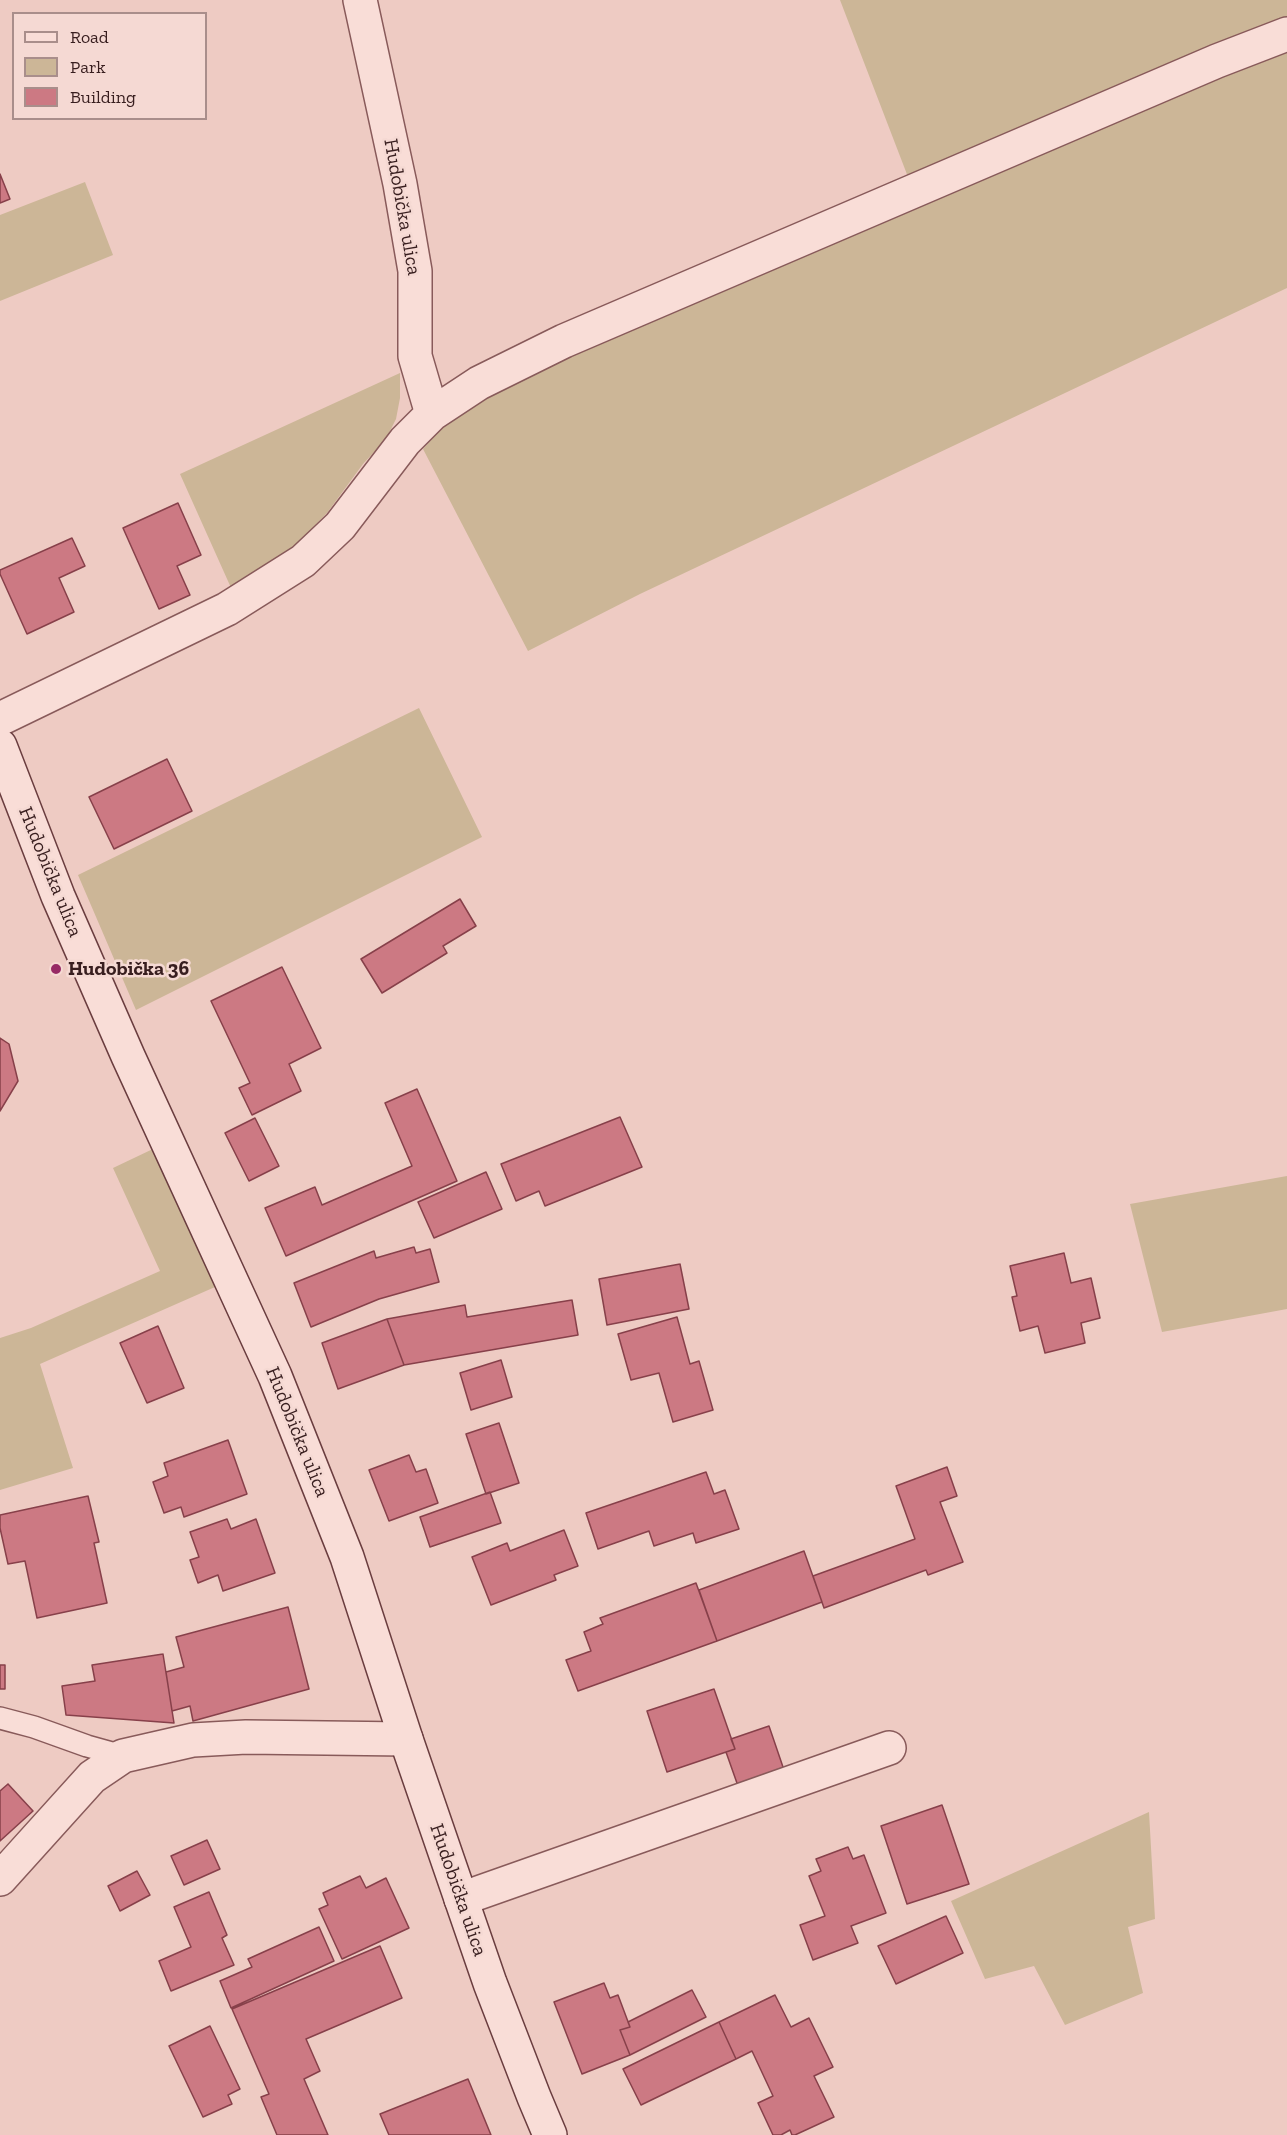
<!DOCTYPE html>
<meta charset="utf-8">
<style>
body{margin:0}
#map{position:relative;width:1287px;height:2135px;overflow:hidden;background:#eecbc3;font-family:"Zilla Slab",serif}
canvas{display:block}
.legend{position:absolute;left:12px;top:12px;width:195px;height:108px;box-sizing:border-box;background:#f5d9d3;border:2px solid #a98e8b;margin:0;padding:8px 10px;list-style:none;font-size:18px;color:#381e1f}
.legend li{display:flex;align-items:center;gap:12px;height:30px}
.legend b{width:30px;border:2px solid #a98e8b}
</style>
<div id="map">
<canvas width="1287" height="2135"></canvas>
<ul class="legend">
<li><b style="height:8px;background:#f9ddd7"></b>Road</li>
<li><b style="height:16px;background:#ccb697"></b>Park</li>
<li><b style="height:16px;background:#cc7983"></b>Building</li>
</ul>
</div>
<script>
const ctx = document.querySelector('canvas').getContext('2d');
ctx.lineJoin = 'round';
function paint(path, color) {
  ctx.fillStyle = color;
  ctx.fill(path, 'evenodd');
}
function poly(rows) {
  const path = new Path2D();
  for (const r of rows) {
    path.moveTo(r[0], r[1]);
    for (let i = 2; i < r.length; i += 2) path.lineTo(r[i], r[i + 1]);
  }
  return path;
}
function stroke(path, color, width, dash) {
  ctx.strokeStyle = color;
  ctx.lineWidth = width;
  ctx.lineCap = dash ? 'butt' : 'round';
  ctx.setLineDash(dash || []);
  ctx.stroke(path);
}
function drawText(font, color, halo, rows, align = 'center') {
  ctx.font = font + ' "Zilla Slab",serif';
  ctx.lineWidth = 5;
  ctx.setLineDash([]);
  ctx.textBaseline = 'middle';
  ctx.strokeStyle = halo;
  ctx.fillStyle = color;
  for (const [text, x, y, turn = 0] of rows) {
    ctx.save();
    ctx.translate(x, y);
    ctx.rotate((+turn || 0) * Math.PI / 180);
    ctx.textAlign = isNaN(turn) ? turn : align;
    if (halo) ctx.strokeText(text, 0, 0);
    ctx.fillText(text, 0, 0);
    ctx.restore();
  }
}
const green = poly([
 [840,0,1287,0,1287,19,908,177],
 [1287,47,1287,288,640,594,528,651,423,449,444,425,534,366],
 [85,182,113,255,0,301,0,215],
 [400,373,400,398,396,419,386,439,363,464,327,513,290,551,232,590,180,474],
 [419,708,482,837,136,1010,78,875],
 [155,1148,215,1287,40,1364,73,1468,0,1490,0,1338,31,1328,160,1271,113,1168],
 [1287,1176,1287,1309,1162,1332,1130,1204],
 [1149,1812,1155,1919,1128,1927,1143,1993,1065,2025,1034,1966,985,1979,951,1901]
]);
const building = poly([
 [0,174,10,199,0,203,0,174],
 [178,503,201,555,177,566,190,595,159,609,123,528,178,503],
 [72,538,85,566,59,578,74,612,27,634,0,574,0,570,72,538],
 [167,759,192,811,114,849,89,797,167,759],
 [460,899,476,926,443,946,447,953,382,993,361,959,460,899],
 [282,967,321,1048,289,1064,301,1091,252,1115,239,1088,250,1083,211,1001,282,967],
 [0,1038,9,1044,18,1081,0,1111,0,1038],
 [417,1089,457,1181,286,1256,265,1208,315,1187,322,1205,412,1166,385,1103,417,1089],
 [620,1117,642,1167,545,1206,539,1191,516,1201,501,1164,620,1117],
 [255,1118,279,1166,249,1181,225,1133,255,1118],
 [486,1172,502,1209,434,1238,418,1202,486,1172],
 [414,1247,416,1253,430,1249,439,1282,379,1299,311,1327,294,1283,374,1251,376,1258,414,1247],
 [1064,1253,1071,1283,1091,1278,1100,1318,1081,1323,1085,1343,1045,1353,1038,1326,1020,1331,1012,1297,1017,1296,1010,1266,1064,1253],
 [680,1264,689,1309,607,1325,599,1279,680,1264],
 [572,1300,578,1335,404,1365,387,1319,465,1305,467,1317,572,1300],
 [677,1317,690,1364,699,1361,713,1410,673,1422,659,1373,631,1380,618,1334,677,1317],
 [387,1319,404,1365,338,1389,322,1343,387,1319],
 [158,1326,184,1388,147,1403,120,1343,158,1326],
 [501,1360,512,1397,471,1410,460,1373,501,1360],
 [499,1423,519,1483,486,1494,466,1434,499,1423],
 [228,1440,247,1494,184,1517,181,1507,164,1513,153,1482,168,1476,164,1463,228,1440],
 [409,1455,416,1472,426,1469,438,1503,389,1521,369,1470,409,1455],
 [947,1467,957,1496,940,1502,963,1562,928,1575,926,1570,824,1608,813,1576,915,1539,896,1486,947,1467],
 [706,1472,714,1494,725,1490,739,1529,696,1543,693,1533,654,1546,649,1531,598,1549,586,1513,706,1472],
 [490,1492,501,1523,430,1547,420,1517,490,1492],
 [88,1496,99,1542,94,1543,107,1603,37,1618,25,1561,8,1564,0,1528,0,1515,88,1496],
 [227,1519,231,1529,256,1519,275,1573,223,1591,218,1575,198,1583,190,1560,199,1557,190,1532,227,1519],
 [564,1530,578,1566,554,1575,556,1580,491,1605,472,1557,507,1543,510,1551,564,1530],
 [804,1551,822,1602,717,1641,699,1590,804,1551],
 [696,1583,717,1641,578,1691,566,1660,591,1651,584,1632,603,1624,600,1618,696,1583],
 [288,1607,309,1689,193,1721,190,1706,172,1711,166,1672,184,1667,176,1637,288,1607],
 [163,1654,174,1723,66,1715,62,1686,95,1681,92,1665,163,1654],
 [0,1665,5,1665,5,1689,0,1689,0,1665],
 [714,1689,735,1749,667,1772,647,1711,714,1689],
 [769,1726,784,1770,738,1786,726,1752,735,1749,731,1739,769,1726],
 [8,1784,33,1811,0,1841,0,1791,8,1784],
 [942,1805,969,1884,907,1904,881,1826,942,1805],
 [207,1840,220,1869,184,1885,171,1856,207,1840],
 [848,1847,853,1859,864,1855,886,1913,851,1926,858,1943,813,1960,800,1925,825,1916,809,1876,821,1871,816,1859,848,1847],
 [137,1871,150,1895,120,1911,108,1886,137,1871],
 [360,1876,366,1888,386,1878,409,1928,342,1959,319,1909,328,1905,323,1893,360,1876],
 [209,1892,227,1935,222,1938,234,1965,171,1991,159,1961,191,1947,174,1907,209,1892],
 [946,1916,963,1953,896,1984,878,1946,946,1916],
 [319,1927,334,1961,231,2008,220,1981,252,1967,248,1959,319,1927],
 [380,1946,402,1998,306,2039,320,2071,304,2079,328,2135,277,2135,261,2097,269,2094,232,2009,380,1946],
 [604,1983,610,1998,618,1995,630,2027,620,2030,630,2055,582,2074,554,2002,604,1983],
 [692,1990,706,2017,630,2055,620,2030,630,2027,628,2022,692,1990],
 [775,1995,791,2027,809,2018,833,2067,814,2076,834,2117,795,2135,792,2135,790,2130,781,2135,773,2135,758,2103,773,2096,752,2051,736,2059,719,2022,775,1995],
 [719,2022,736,2059,641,2105,623,2069,719,2022],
 [210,2026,240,2089,228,2095,232,2104,203,2117,169,2046,210,2026],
 [468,2079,491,2135,389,2135,380,2114,468,2079]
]);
const lane = poly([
 [0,1718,34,1727,87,1746,123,1756]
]);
const street = poly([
 [360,0,400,184,415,271,415,356,432,414],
 [0,719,227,609,303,561,340,526,405,441,432,414,479,383,564,341,1217,61,1287,34],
 [0,1879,92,1777,123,1756,193,1740,246,1737,406,1739],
 [461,1899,889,1748]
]);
const secondary = poly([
 [0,746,58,896,128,1056,275,1376,347,1557,406,1739,490,1983,534,2097,550,2135]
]);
const markers = [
 [56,969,6,"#972a65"]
];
const streetNames = [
 ["Hudobička ulica",402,207,80],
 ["Hudobička ulica",50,872,68],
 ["Hudobička ulica",297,1432,68],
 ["Hudobička ulica",458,1890,71]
];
const poiNames = [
 ["Hudobička 36",68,969]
];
paint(green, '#ccb697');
paint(building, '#cc7983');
stroke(building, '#87404a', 1.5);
stroke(lane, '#885a5a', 24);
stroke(street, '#885a5a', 36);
stroke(secondary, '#6a3d3f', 36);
stroke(lane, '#f9ddd7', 21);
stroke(street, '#f9ddd7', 33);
stroke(secondary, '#f9ddd7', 33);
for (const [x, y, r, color] of markers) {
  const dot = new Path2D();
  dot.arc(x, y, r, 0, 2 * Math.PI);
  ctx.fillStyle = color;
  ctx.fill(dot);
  stroke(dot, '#f5d9d3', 2);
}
drawText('20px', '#381e1f', '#f5d9d3', streetNames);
drawText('bold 20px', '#381e1f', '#f5d9d3', poiNames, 'left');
</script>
